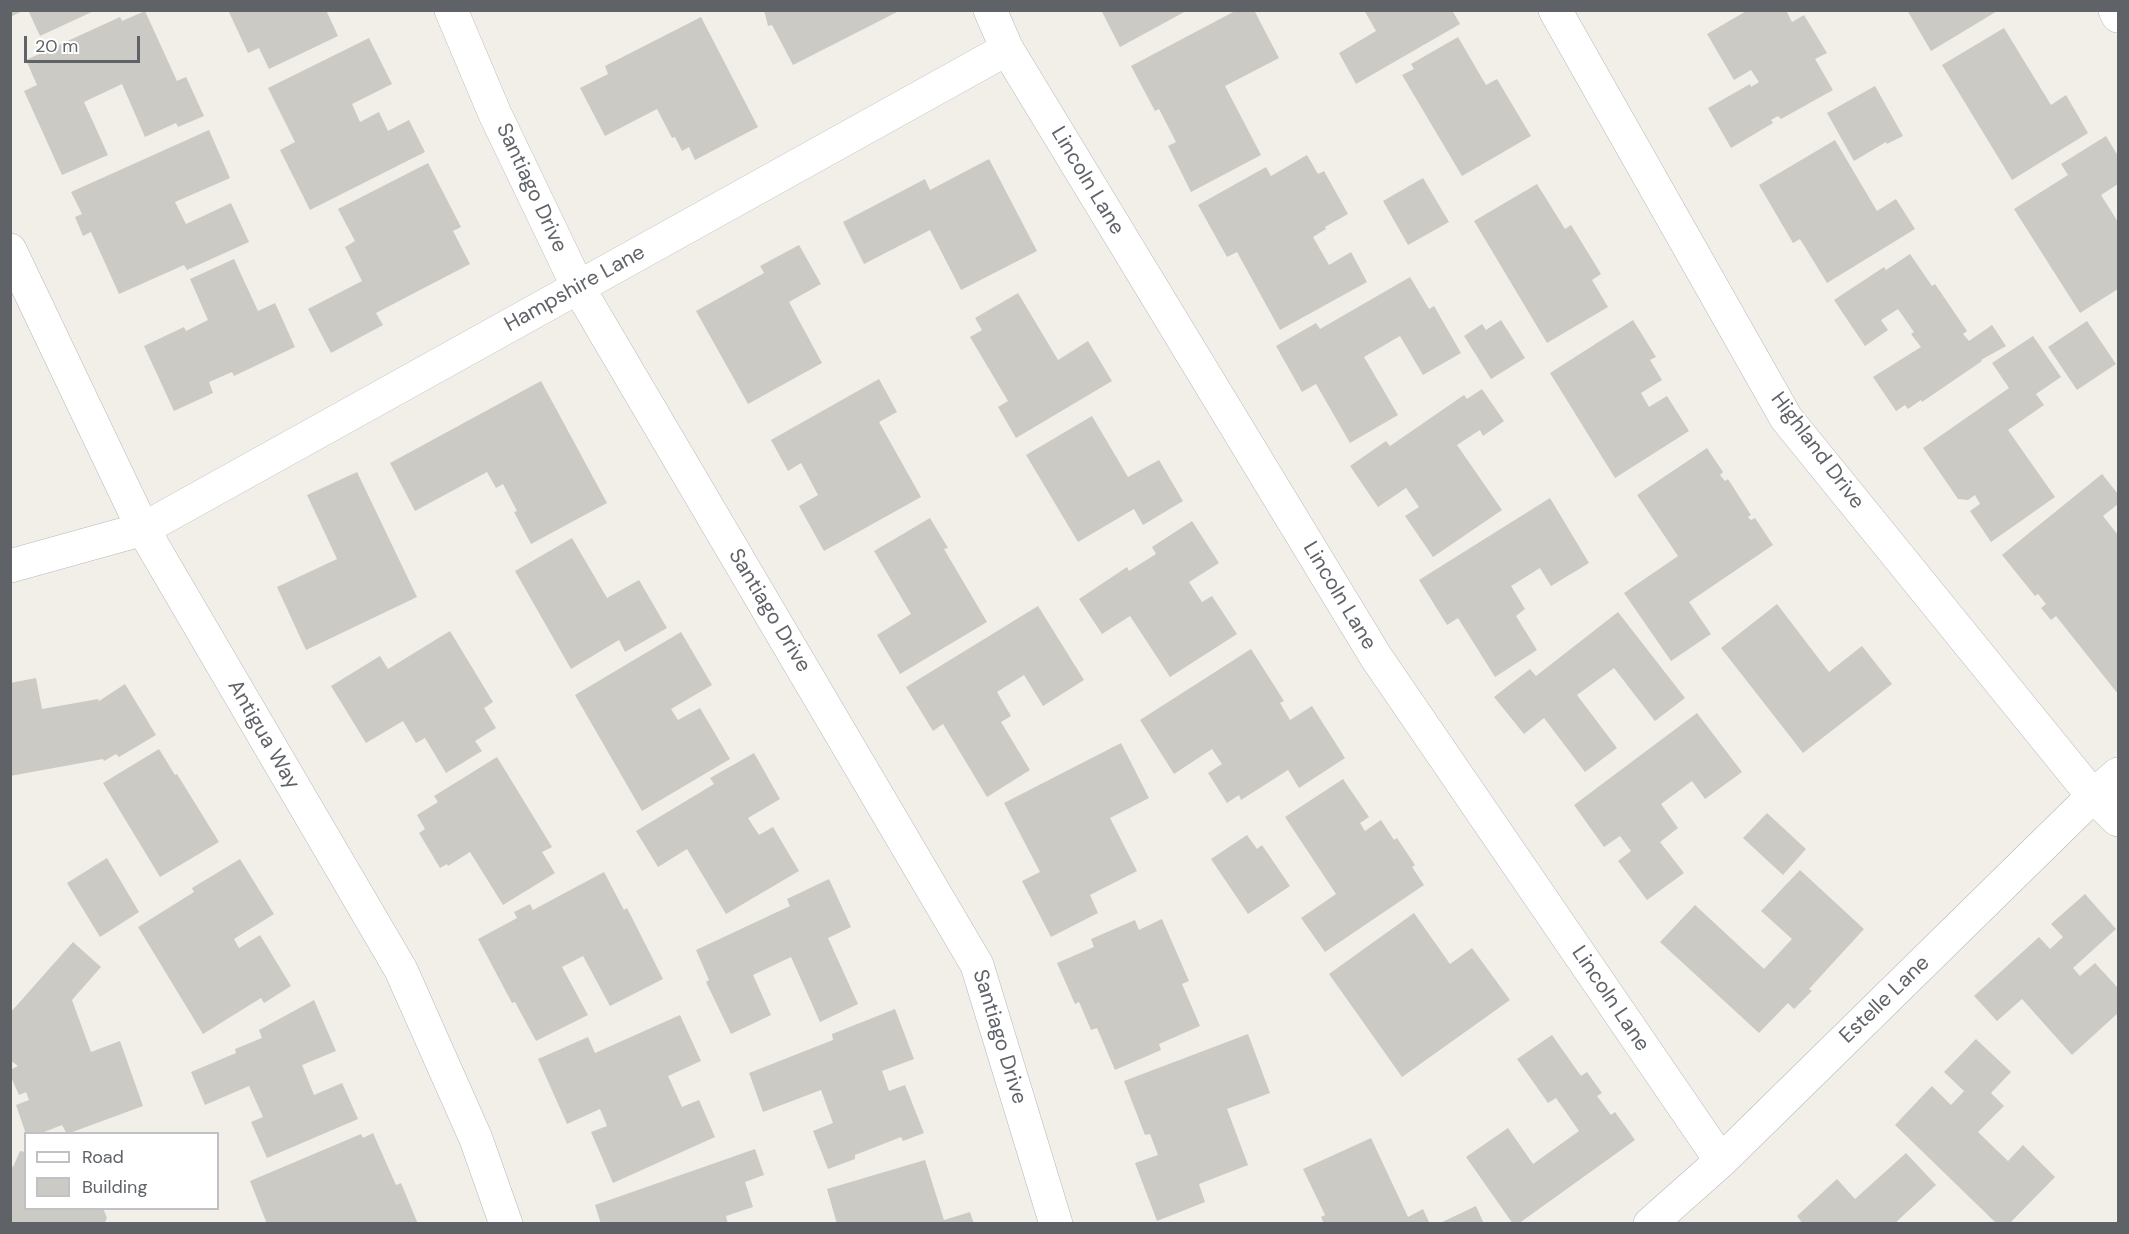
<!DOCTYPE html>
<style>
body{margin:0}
#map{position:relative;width:2129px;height:1234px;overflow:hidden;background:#f1efe8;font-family:"DM Sans",sans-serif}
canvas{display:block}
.frame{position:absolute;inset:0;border:12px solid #5f6368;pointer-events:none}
.legend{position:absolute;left:24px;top:1132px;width:195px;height:78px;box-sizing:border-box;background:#fff;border:2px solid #bfc1c3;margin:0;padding:8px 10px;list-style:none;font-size:18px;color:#5f6368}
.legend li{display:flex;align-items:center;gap:12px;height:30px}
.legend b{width:30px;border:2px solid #bfc1c3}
.scale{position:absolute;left:24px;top:36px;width:116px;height:27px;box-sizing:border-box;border:3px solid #5f6368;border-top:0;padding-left:8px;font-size:18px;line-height:21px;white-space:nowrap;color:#5f6368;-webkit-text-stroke:4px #fff;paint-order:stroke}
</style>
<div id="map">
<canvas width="2129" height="1234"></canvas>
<div class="frame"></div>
<ul class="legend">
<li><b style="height:8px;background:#fff"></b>Road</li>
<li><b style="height:16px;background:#cccac5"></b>Building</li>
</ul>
<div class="scale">20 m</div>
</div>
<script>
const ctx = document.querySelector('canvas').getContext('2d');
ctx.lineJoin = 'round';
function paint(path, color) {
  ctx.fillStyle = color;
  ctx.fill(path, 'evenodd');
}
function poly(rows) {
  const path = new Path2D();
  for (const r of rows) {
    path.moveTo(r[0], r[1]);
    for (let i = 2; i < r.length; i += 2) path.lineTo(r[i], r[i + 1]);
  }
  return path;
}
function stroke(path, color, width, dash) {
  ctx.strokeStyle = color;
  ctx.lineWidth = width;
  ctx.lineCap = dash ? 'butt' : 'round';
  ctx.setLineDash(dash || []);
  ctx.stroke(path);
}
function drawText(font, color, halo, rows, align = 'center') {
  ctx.font = font + ' "DM Sans",sans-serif';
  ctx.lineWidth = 5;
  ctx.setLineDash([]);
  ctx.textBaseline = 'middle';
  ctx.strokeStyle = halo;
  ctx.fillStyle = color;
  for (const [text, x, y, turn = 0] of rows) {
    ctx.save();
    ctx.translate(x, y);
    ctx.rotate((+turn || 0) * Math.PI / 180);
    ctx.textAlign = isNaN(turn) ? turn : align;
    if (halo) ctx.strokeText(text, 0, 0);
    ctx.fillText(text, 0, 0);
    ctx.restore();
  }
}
const building = poly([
 [10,10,25,10,10,17],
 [28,10,96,10,40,36],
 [228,10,326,10,338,36,269,69,259,48,248,53],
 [764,10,901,10,793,65,772,25,768,26],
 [1101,10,1188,10,1120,47],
 [1237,10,1254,10,1279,58,1225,86,1261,155,1191,192,1168,146,1176,142,1159,109,1155,111,1131,66],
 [1364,10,1452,10,1460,24,1356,84,1339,53,1376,31],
 [1748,10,1786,10,1792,22,1804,15,1827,53,1815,59,1833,90,1781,119,1778,116,1771,120,1773,123,1731,148,1708,108,1750,84,1751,87,1759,82,1751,70,1734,80,1707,34],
 [1907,10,1999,10,1931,51],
 [145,11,177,81,186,77,204,116,178,127,176,123,145,137,122,84,84,102,108,155,62,175,24,91,37,85,26,60,120,17,122,21],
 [701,17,758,127,695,160,689,147,682,151,675,137,672,138,657,109,605,136,580,88,608,74,605,66],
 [2004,28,2051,105,2066,95,2088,133,2012,180,1942,65],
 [1458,37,1486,85,1497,79,1531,136,1462,176,1402,75,1414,69,1411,64],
 [369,38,392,84,352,104,360,122,379,112,388,131,409,120,425,152,310,210,280,150,295,142,268,88],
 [1875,86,1903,136,1887,144,1886,142,1854,161,1827,113],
 [209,130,230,178,175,202,186,224,231,203,249,242,187,270,184,265,119,294,91,232,83,236,75,217,82,214,71,192],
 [2106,136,2118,156,2118,184,2101,195,2118,222,2118,289,2080,313,2014,209,2068,175,2061,164],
 [1835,140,1877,211,1896,199,1915,229,1827,283,1800,239,1793,243,1759,185],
 [1307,155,1318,174,1324,171,1348,214,1325,227,1326,229,1313,237,1329,265,1351,252,1367,282,1280,330,1237,252,1227,257,1198,205,1266,167,1271,176],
 [989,159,1037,251,961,290,930,230,864,264,843,222,925,179,930,190],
 [428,163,461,227,453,231,470,264,376,313,383,325,331,353,308,309,362,281,345,247,355,241,338,209],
 [1423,178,1449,222,1408,245,1383,201],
 [1537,184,1565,229,1571,225,1601,274,1592,280,1608,307,1547,343,1474,221],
 [799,245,821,284,789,302,822,363,748,404,696,311,764,273,760,266],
 [1910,254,1932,286,1935,284,1967,331,1963,334,1969,341,1992,325,2006,346,1981,360,1982,361,1922,402,1921,400,1908,409,1905,405,1896,411,1873,377,1921,347,1911,334,1914,332,1898,309,1881,320,1888,330,1865,346,1834,300,1884,267,1886,270],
 [234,259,258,311,275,303,295,347,234,376,232,372,209,382,213,393,174,411,144,346,184,327,186,331,208,320,190,279],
 [1410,277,1429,309,1434,306,1461,353,1423,375,1400,336,1364,357,1398,415,1350,443,1316,384,1302,392,1276,346,1316,323,1320,329],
 [1018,293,1058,360,1088,341,1112,381,1016,438,998,407,1008,401,970,337,982,330,975,318],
 [1501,320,1525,358,1491,379,1464,336,1482,324,1486,330],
 [1633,320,1656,357,1650,360,1662,380,1641,393,1649,407,1667,396,1689,431,1615,478,1550,373],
 [2087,321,2116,364,2077,390,2048,347],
 [2033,336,2061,377,2036,394,2044,405,2008,430,2055,497,1991,542,1970,511,1980,504,1975,495,1968,500,1958,499,1923,448,2009,388,1992,363],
 [879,379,897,412,879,422,921,497,824,551,799,506,818,495,801,463,788,471,771,440],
 [541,381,607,503,531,544,514,512,517,511,503,484,496,488,487,472,415,511,390,463],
 [1482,389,1504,421,1483,436,1480,430,1457,445,1502,510,1433,557,1405,516,1419,507,1406,488,1378,507,1350,466,1386,441,1390,446,1464,395,1467,399],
 [1092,416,1128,477,1159,460,1183,501,1143,525,1134,509,1078,542,1026,455],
 [1707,448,1723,472,1720,475,1725,481,1728,479,1751,515,1748,517,1751,520,1755,518,1773,545,1689,602,1711,634,1671,661,1624,593,1678,556,1637,495],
 [357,472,417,597,306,650,277,587,337,559,307,495],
 [2102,474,2118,494,2118,504,2103,516,2118,535,2118,694,2056,616,2051,620,2041,608,2046,604,2038,594,2035,596,2002,555],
 [1550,498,1589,563,1551,586,1540,568,1511,586,1525,609,1516,616,1537,650,1495,677,1458,618,1447,625,1419,580],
 [930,518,948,548,944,549,987,622,900,674,877,635,911,614,874,551],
 [1192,521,1219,563,1189,582,1202,602,1212,596,1237,634,1170,677,1130,616,1102,634,1079,599,1127,567,1129,571,1156,554,1152,547],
 [572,538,607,598,639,580,667,628,625,652,619,640,571,669,515,571],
 [1777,604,1829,672,1862,646,1892,684,1803,753,1721,648],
 [1038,606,1084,680,1043,706,1024,675,997,692,1011,716,1001,722,1030,770,987,797,943,724,933,731,906,687],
 [1618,612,1685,698,1655,721,1614,668,1577,695,1617,748,1585,772,1544,718,1524,734,1494,697,1530,669,1536,676],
 [450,631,493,702,484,708,496,728,475,741,482,751,446,773,425,738,416,743,403,721,366,743,331,686,380,656,388,669],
 [681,632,712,685,671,709,678,720,700,708,730,759,642,811,575,695],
 [1251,649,1284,701,1280,703,1290,720,1312,706,1345,758,1299,788,1288,770,1241,800,1239,795,1227,803,1208,773,1222,764,1212,749,1174,774,1140,720],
 [36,678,42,709,98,699,99,701,125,684,156,735,119,757,116,754,104,761,103,759,10,776,10,683],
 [1697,713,1742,772,1705,799,1692,781,1661,804,1678,828,1660,842,1684,873,1647,900,1618,861,1631,851,1620,836,1604,847,1574,805],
 [1121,743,1149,798,1110,818,1137,871,1090,895,1098,913,1051,937,1022,881,1040,872,1004,803],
 [159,749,175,775,177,774,219,842,160,877,103,783],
 [754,753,780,799,748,818,759,835,773,827,799,871,726,914,687,849,658,867,636,831,714,784,710,778],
 [497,757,552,847,542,852,555,873,503,905,470,852,448,866,447,864,440,868,419,833,425,829,417,815,438,802,434,796],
 [1343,779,1369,817,1360,823,1365,831,1381,820,1394,840,1397,838,1415,865,1412,867,1424,885,1325,952,1301,918,1336,894,1285,817],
 [1767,813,1806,849,1783,875,1743,838],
 [1247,835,1257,849,1262,845,1290,886,1248,914,1211,859],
 [107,858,139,912,100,937,67,883],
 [240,859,274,914,234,939,239,948,260,935,291,986,264,1003,261,998,203,1034,138,927,194,892,192,888],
 [1800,870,1864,929,1809,989,1812,991,1794,1009,1788,1003,1759,1033,1660,942,1695,905,1764,969,1792,939,1761,911],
 [604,872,624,910,627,908,663,979,610,1006,583,956,562,967,588,1015,536,1041,515,1002,512,1003,478,939,517,918,514,912,530,904,533,910],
 [829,879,851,927,828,938,858,1004,820,1022,791,957,753,975,771,1015,731,1034,706,982,709,980,696,950,790,906,787,899],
 [2085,894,2116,929,2073,968,2080,976,2095,963,2118,988,2118,1013,2072,1055,2022,999,1997,1021,1974,996,2039,937,2050,949,2063,937,2051,924],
 [1414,913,1450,964,1472,948,1510,1000,1402,1077,1329,974],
 [1162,919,1189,981,1182,984,1200,1026,1159,1044,1161,1050,1115,1070,1097,1028,1091,1030,1079,1002,1075,1004,1057,963,1094,947,1091,939,1135,920,1139,930],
 [73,942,101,967,72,1000,91,1052,120,1041,143,1106,67,1134,62,1125,39,1134,26,1134,16,1105,29,1100,26,1092,19,1095,10,1075,10,1070,18,1066,10,1060,10,1013],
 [314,1000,336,1051,302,1065,314,1095,342,1083,358,1119,267,1158,251,1122,263,1117,249,1086,205,1105,191,1072,236,1053,235,1049,262,1038,259,1030],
 [895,1009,914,1059,882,1071,889,1091,905,1085,924,1133,903,1141,901,1137,855,1155,855,1159,828,1169,813,1131,833,1123,821,1090,763,1112,749,1073,833,1040,832,1034],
 [680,1015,701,1061,668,1076,682,1107,699,1100,715,1137,613,1183,591,1132,607,1126,600,1109,567,1124,538,1059,588,1037,595,1053],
 [1248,1034,1270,1093,1227,1109,1248,1165,1199,1184,1205,1202,1157,1221,1135,1163,1158,1155,1150,1134,1145,1135,1124,1081],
 [1552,1035,1581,1076,1587,1072,1602,1093,1597,1096,1611,1115,1615,1112,1635,1140,1518,1224,1513,1224,1466,1157,1508,1128,1533,1164,1579,1131,1556,1098,1548,1103,1517,1059],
 [1976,1039,2011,1072,1991,1093,2004,1106,1978,1132,2008,1161,2023,1145,2055,1177,2009,1224,1997,1224,1895,1125,1932,1086,1951,1105,1964,1091,1944,1072],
 [373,1133,396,1185,401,1183,418,1224,267,1224,250,1181,361,1134,363,1138],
 [1371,1138,1408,1217,1423,1209,1430,1224,1324,1224,1321,1217,1325,1215,1303,1169],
 [755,1149,764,1175,745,1182,753,1207,726,1216,728,1224,601,1224,595,1205],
 [20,1151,26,1152,26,1208,103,1208,107,1218,104,1224,10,1224,10,1166,13,1167],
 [1906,1153,1936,1185,1894,1224,1803,1224,1797,1216,1837,1179,1855,1199],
 [925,1160,944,1220,970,1212,974,1224,837,1224,827,1189],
 [1476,1206,1484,1224,1438,1224]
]);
const minor = poly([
 [990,10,1007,49,1376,657,1721,1161],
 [1555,10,1786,418,2093,796,2118,820],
 [2115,10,2118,16],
 [10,250,143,529,401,970,476,1139,506,1224],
 [10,566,143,529,1007,49],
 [1650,1224,1721,1161,2093,796,2118,774]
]);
const tertiary = poly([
 [451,10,495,114,578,287,977,965,1056,1224]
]);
const streetNames = [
 ["Lincoln Lane",1087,181,59],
 ["Santiago Drive",531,188,65],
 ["Hampshire Lane",575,289,-29],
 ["Highland Drive",1817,451,53],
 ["Lincoln Lane",1339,596,59],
 ["Santiago Drive",769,611,59],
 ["Antigua Way",263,735,60],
 ["Lincoln Lane",1610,999,56],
 ["Estelle Lane",1885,1000,-44],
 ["Santiago Drive",999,1037,73]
];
paint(building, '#cccac5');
stroke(minor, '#b5b8bc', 34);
stroke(tertiary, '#b5b8bc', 34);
stroke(minor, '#fff', 33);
stroke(tertiary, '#fff', 33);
drawText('21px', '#5f6368', '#fff', streetNames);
</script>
